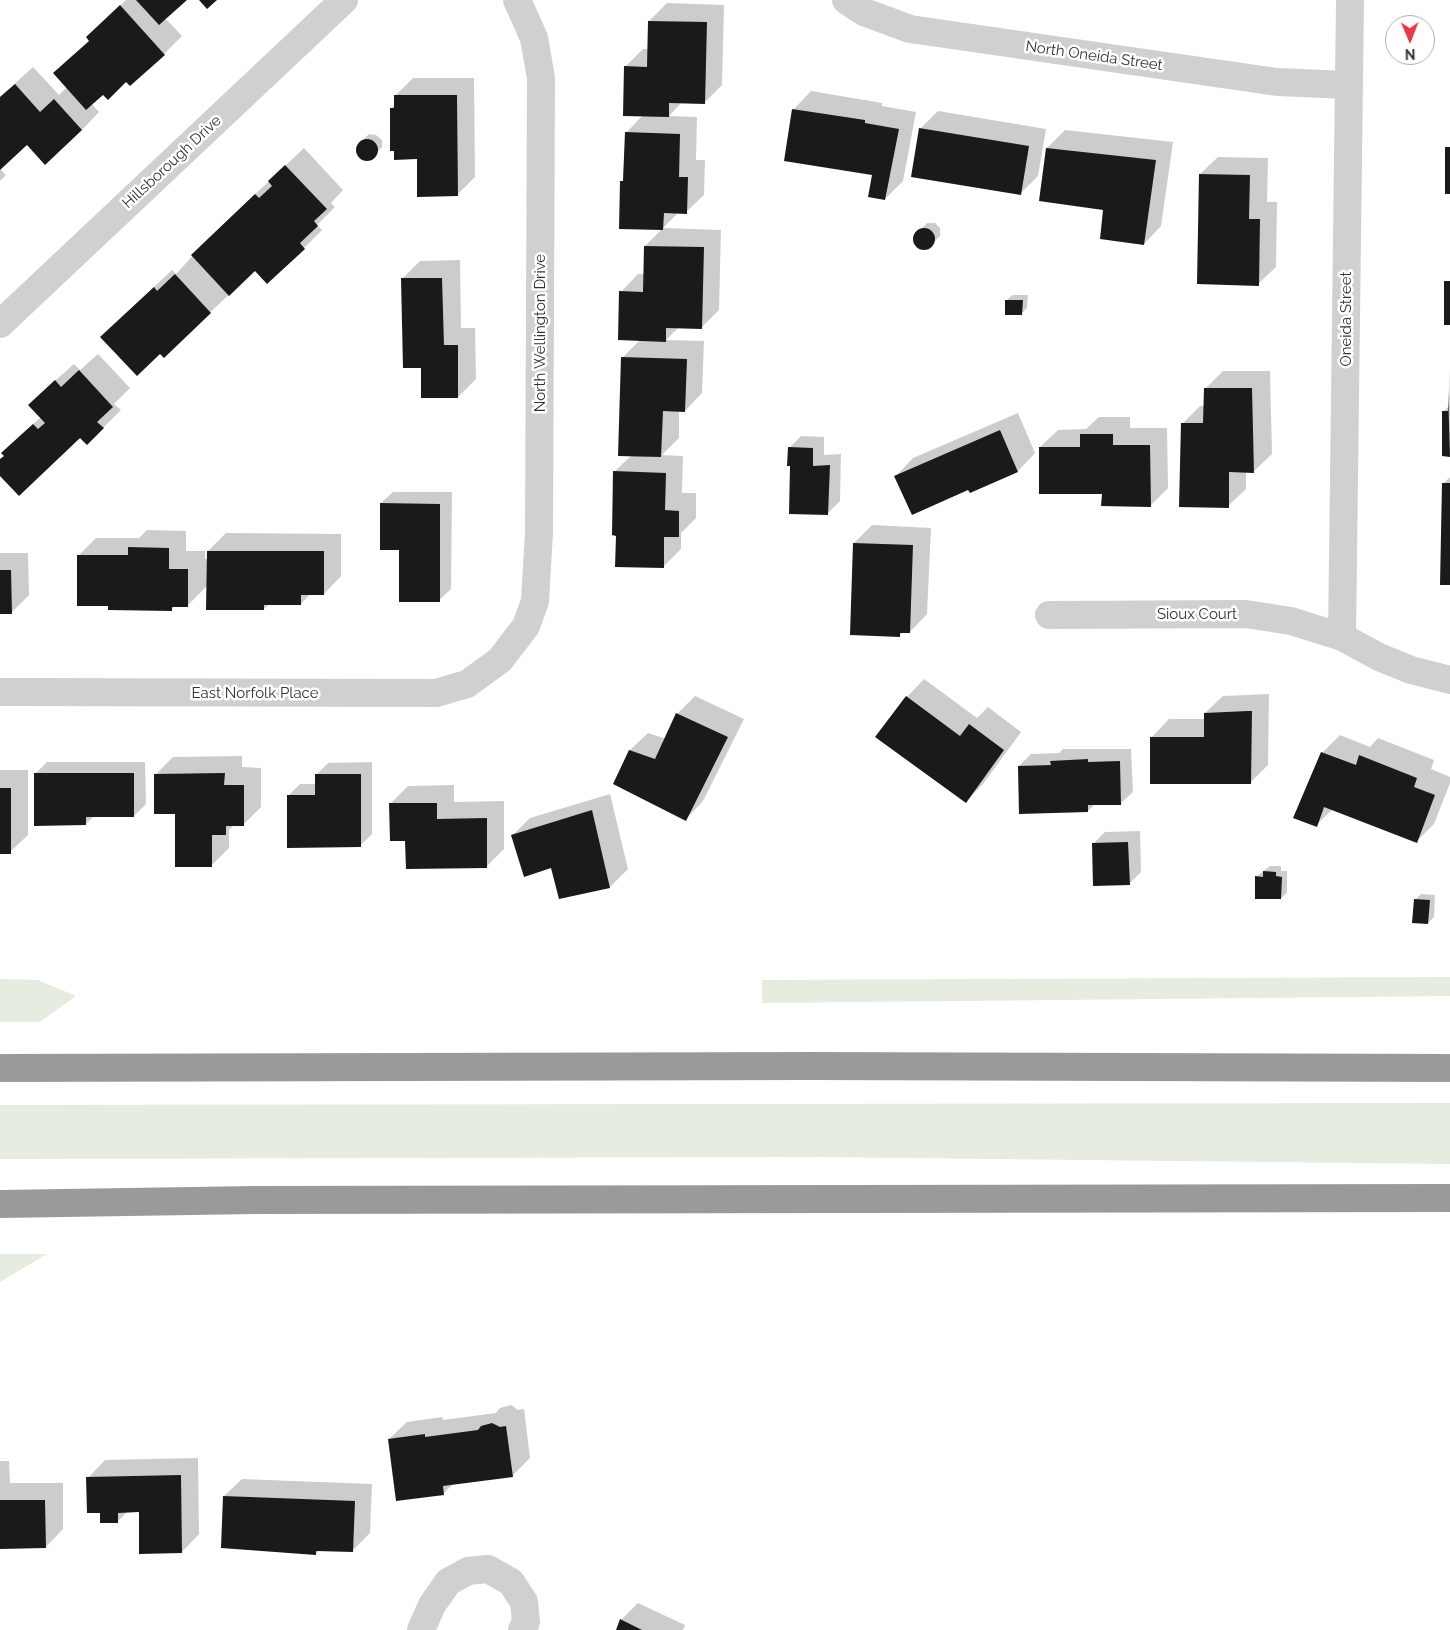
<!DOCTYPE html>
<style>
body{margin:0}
#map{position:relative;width:1450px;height:1630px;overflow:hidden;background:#fff;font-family:Raleway,sans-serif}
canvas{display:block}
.north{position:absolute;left:1385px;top:15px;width:50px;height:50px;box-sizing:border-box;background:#fff;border:1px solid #adadad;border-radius:50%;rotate:179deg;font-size:14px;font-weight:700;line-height:20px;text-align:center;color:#333}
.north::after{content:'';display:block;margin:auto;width:18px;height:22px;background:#e63946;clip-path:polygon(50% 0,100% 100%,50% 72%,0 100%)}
</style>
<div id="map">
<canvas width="1450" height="1630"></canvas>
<div class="north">N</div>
</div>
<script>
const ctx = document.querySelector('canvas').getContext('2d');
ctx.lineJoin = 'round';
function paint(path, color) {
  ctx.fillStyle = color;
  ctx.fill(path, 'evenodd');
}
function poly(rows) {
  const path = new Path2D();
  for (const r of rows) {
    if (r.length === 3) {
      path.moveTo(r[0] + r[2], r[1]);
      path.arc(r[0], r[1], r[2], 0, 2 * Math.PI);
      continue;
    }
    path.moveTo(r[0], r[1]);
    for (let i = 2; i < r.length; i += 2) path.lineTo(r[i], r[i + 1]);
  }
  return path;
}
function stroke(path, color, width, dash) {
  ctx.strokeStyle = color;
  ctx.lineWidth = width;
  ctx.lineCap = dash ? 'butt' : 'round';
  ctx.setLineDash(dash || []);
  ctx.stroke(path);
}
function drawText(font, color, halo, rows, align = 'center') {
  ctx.font = font + ' Raleway,sans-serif';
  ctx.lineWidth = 5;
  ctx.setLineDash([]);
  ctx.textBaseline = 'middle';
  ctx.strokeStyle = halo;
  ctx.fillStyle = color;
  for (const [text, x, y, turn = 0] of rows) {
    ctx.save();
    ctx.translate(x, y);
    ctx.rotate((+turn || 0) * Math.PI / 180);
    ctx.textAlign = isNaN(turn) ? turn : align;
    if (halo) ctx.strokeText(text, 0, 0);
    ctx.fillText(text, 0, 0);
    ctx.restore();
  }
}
const green = poly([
 [1450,977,1450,996,762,1003,762,980],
 [0,979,38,980,76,996,40,1022,0,1022],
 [1450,1103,1450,1164,813,1157,0,1159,0,1105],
 [0,1254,47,1254,0,1282]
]);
const shadow = poly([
 [126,0,185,0,165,18,182,36,164,54,126,80,103,93,91,103,99,112,82,130,27,144,0,169,0,97,33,67,59,95,67,87,90,40,105,20],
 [667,3,724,5,722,85,704,103,682,102,669,116,697,117,696,160,705,160,704,195,686,212,679,212,663,228,721,230,719,310,701,328,679,327,666,340,704,341,702,393,685,411,679,411,679,438,662,455,683,456,682,493,696,493,696,518,681,533,681,549,663,567,617,534,614,472,632,455,622,358,640,340,621,292,638,274,645,274,645,246,663,228,620,227,626,133,643,115,625,67,643,49,649,49,649,21],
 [413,78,474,78,475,177,457,195,418,158,391,108,395,105,395,96],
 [811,91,882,103,882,106,916,112,903,181,885,199,873,174,786,160,794,109],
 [938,111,1046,129,1038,176,1020,194,920,129],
 [1065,130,1173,142,1161,226,1144,244,1105,209,1047,148],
 [369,134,376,135,382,140,382,147,370,159,363,158,357,154,357,146],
 [304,148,343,190,331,203,335,207,317,225,322,230,304,248,255,270,164,356,120,319,172,270,176,274,210,237],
 [1218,157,1268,158,1267,202,1277,202,1276,267,1258,284,1200,174],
 [0,169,6,175,0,181],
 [927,223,935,223,940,228,940,236,928,248,920,248,915,243,916,235],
 [460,260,461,328,475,328,476,379,458,397,422,366,402,279,420,261],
 [1012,295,1028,295,1027,308,1021,314,1006,301],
 [98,354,130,388,114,404,121,410,103,428,0,474,0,461,20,436,41,417,47,388,74,364,80,370],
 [1450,365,1450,455,1443,455,1444,411,1449,406],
 [1223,371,1270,371,1272,454,1254,471,1246,471,1246,489,1228,506,1182,424,1200,406,1205,406,1205,389],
 [1018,413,1035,453,1018,471,970,492,969,488,896,476,913,458],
 [1099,417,1130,417,1130,428,1167,428,1168,488,1151,505,1103,493,1040,447,1058,430,1086,429],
 [801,436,824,437,824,455,841,454,840,501,828,513,792,464,789,448],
 [1450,477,1450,584,1443,484],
 [393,492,452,492,451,589,439,600,400,549,381,503],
 [872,525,931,528,927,614,910,632,903,632,900,635,854,543],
 [147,530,186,531,186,551,205,551,205,559,208,559,208,551,226,533,341,534,341,576,324,594,311,593,301,604,269,604,264,609,208,585,188,605,175,606,171,610,109,605,78,556,96,538,139,538],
 [0,553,28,553,29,595,11,613,0,613],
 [924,679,977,718,988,707,1021,732,983,784,965,802,907,697],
 [1269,694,1268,765,1250,783,1152,737,1169,719,1205,719,1205,713,1223,696],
 [695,696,744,719,703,801,686,819,615,784,630,750,648,733,666,739,677,714],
 [1340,735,1370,747,1378,738,1434,760,1431,769,1450,777,1450,783,1434,824,1416,842,1333,809,1316,825,1322,753],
 [1063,749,1131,749,1133,792,1121,803,1095,804,1088,811,1019,766,1031,754,1059,753],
 [242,756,242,767,261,768,261,807,243,825,234,825,229,830,229,848,211,866,176,813,155,775,173,757],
 [47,762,145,762,146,804,134,816,94,816,86,824,35,774],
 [372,762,372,834,360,846,288,796,300,784,316,784,316,775,328,763],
 [0,770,28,770,28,835,10,852,0,852],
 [454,785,454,802,504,801,504,849,487,866,390,804,408,786],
 [610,794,628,869,610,887,560,897,552,867,512,836,530,818],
 [1140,831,1141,872,1129,884,1093,844,1105,832],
 [1270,866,1281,866,1281,871,1287,871,1287,893,1281,898,1256,877],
 [1421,894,1435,895,1434,917,1428,923,1416,899],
 [511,1405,518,1410,524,1409,530,1458,512,1476,453,1484,443,1494,389,1439,407,1422,442,1417,443,1420,496,1413,500,1408],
 [198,1458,199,1534,182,1552,140,1511,128,1511,117,1522,88,1478,105,1460],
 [0,1461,9,1461,10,1483,63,1483,63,1529,46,1547,0,1548],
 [242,1479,372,1484,370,1533,352,1551,320,1549,316,1554,224,1496],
 [638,1603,685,1625,683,1630,617,1630,621,1620]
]);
const building = poly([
 [136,0,187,0,159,25],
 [199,0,217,0,207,9],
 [120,5,165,55,130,86,126,82,108,100,103,95,86,110,53,73,89,41,86,37],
 [648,21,707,22,705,104,669,103,669,117,623,116,624,66,647,67],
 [15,84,40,112,54,99,82,130,45,165,27,145,0,170,0,97],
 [394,95,457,95,458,196,417,197,417,159,394,160,394,151,390,151,390,108,394,108],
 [792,109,865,120,865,123,899,129,885,200,868,197,872,175,784,161],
 [919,128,1029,146,1021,195,911,177],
 [625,132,680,134,679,177,688,177,687,214,664,213,663,230,619,229,620,181,623,181],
 [367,150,11],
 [1445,147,1450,147,1450,194,1445,194],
 [1046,148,1156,160,1144,245,1100,239,1103,210,1039,201],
 [285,165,327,209,314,221,318,226,300,243,305,249,267,284,255,271,229,296,191,255,255,194,259,198,272,186,268,181],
 [1199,174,1250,175,1249,219,1260,219,1259,286,1197,284],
 [924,239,11],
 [644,246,704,247,702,329,666,328,666,342,618,340,619,291,643,292],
 [175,274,211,313,164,358,160,354,137,376,100,337,154,287,157,291],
 [401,278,442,278,444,345,458,345,458,398,421,398,421,368,403,368],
 [1444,281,1450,281,1450,325,1444,325],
 [1005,300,1023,300,1022,315,1005,315],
 [621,357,687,359,685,412,663,411,661,457,618,456],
 [79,370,113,407,97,422,104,428,87,445,80,438,19,496,0,476,0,459,4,456,1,453,33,424,38,429,45,423,28,405,55,380,61,387],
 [1204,388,1252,388,1254,473,1229,472,1229,508,1179,507,1181,423,1203,423],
 [1448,390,1450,457,1442,456,1442,411,1448,411],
 [1000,430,1018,472,970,493,968,490,912,515,894,476],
 [1080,434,1113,434,1113,445,1150,445,1151,507,1101,506,1102,494,1039,494,1039,447,1080,447],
 [788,447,813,448,813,466,830,465,828,515,789,514,790,466,787,466],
 [613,471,666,473,665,510,679,511,679,537,664,537,664,568,615,567,616,536,612,535],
 [1442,483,1450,483,1450,585,1440,585],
 [380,503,440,504,440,602,399,602,399,550,380,550],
 [853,543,913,545,910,633,900,633,900,637,850,635],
 [128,547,169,548,169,569,188,569,188,607,172,607,172,611,108,610,108,606,77,606,77,555,128,555],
 [207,551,324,551,324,595,301,595,301,605,264,605,264,610,206,610],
 [0,570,11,570,12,614,0,614],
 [906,696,960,736,969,724,1004,750,966,803,875,737],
 [1248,711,1252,711,1251,784,1150,784,1150,737,1204,737,1204,713],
 [676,713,728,737,686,821,613,784,629,750,655,759],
 [1321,752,1356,765,1359,755,1417,778,1414,787,1435,795,1417,843,1324,807,1317,827,1293,818],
 [1088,759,1088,762,1120,761,1121,805,1088,805,1088,812,1019,814,1018,766,1051,765,1050,761],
 [34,773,134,773,134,817,86,817,86,825,34,826],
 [225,773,224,785,244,785,244,826,226,826,226,835,212,835,212,867,175,867,175,814,154,814,154,774],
 [315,774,361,774,361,847,287,848,287,795,315,795],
 [0,788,11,788,11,854,0,854],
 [389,803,437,803,437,819,487,818,487,868,406,869,405,841,390,841],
 [592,810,610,888,559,899,551,868,524,877,511,835],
 [1128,842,1130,885,1093,886,1092,843],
 [1263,871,1276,872,1276,876,1282,877,1281,899,1255,899,1255,876,1263,877],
 [1414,899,1430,900,1428,924,1412,923],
 [492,1423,500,1427,506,1426,513,1477,443,1486,444,1495,396,1501,388,1439,425,1434,425,1437,478,1430,481,1426],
 [181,1475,182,1553,139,1554,139,1512,118,1513,118,1523,100,1523,100,1513,87,1513,86,1477],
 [223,1496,355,1501,353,1552,316,1551,316,1555,221,1548],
 [0,1500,45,1500,46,1548,0,1549],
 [620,1619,642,1630,616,1630]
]);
const street = poly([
 [846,0,864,12,910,29,1277,82,1348,85],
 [0,324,344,0],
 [1049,615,1246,614,1291,621,1342,637,1379,657,1411,670,1450,680],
 [1342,637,1350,0],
 [0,692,436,693,467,684,500,660,526,626,535,601,539,532,541,78,534,38,517,0],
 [421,1630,432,1605,448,1582,468,1571,488,1569,511,1582,524,1602,526,1622,522,1630]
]);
const highway = poly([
 [0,1068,811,1066,1450,1068],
 [0,1204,255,1200,1450,1198]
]);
const streetNames = [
 ["North Oneida Street",1094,56,8],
 ["Hillsborough Drive",172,162,-43],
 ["Oneida Street",1346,319,-90],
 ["North Wellington Drive",540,333,-90],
 ["Sioux Court",1197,614],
 ["East Norfolk Place",255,693]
];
paint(green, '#e6ecdf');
paint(shadow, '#0003');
paint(building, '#1a1a1a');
stroke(street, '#d0d0d0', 28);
stroke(highway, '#9a9a9a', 28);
drawText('15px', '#333', '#fff', streetNames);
</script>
